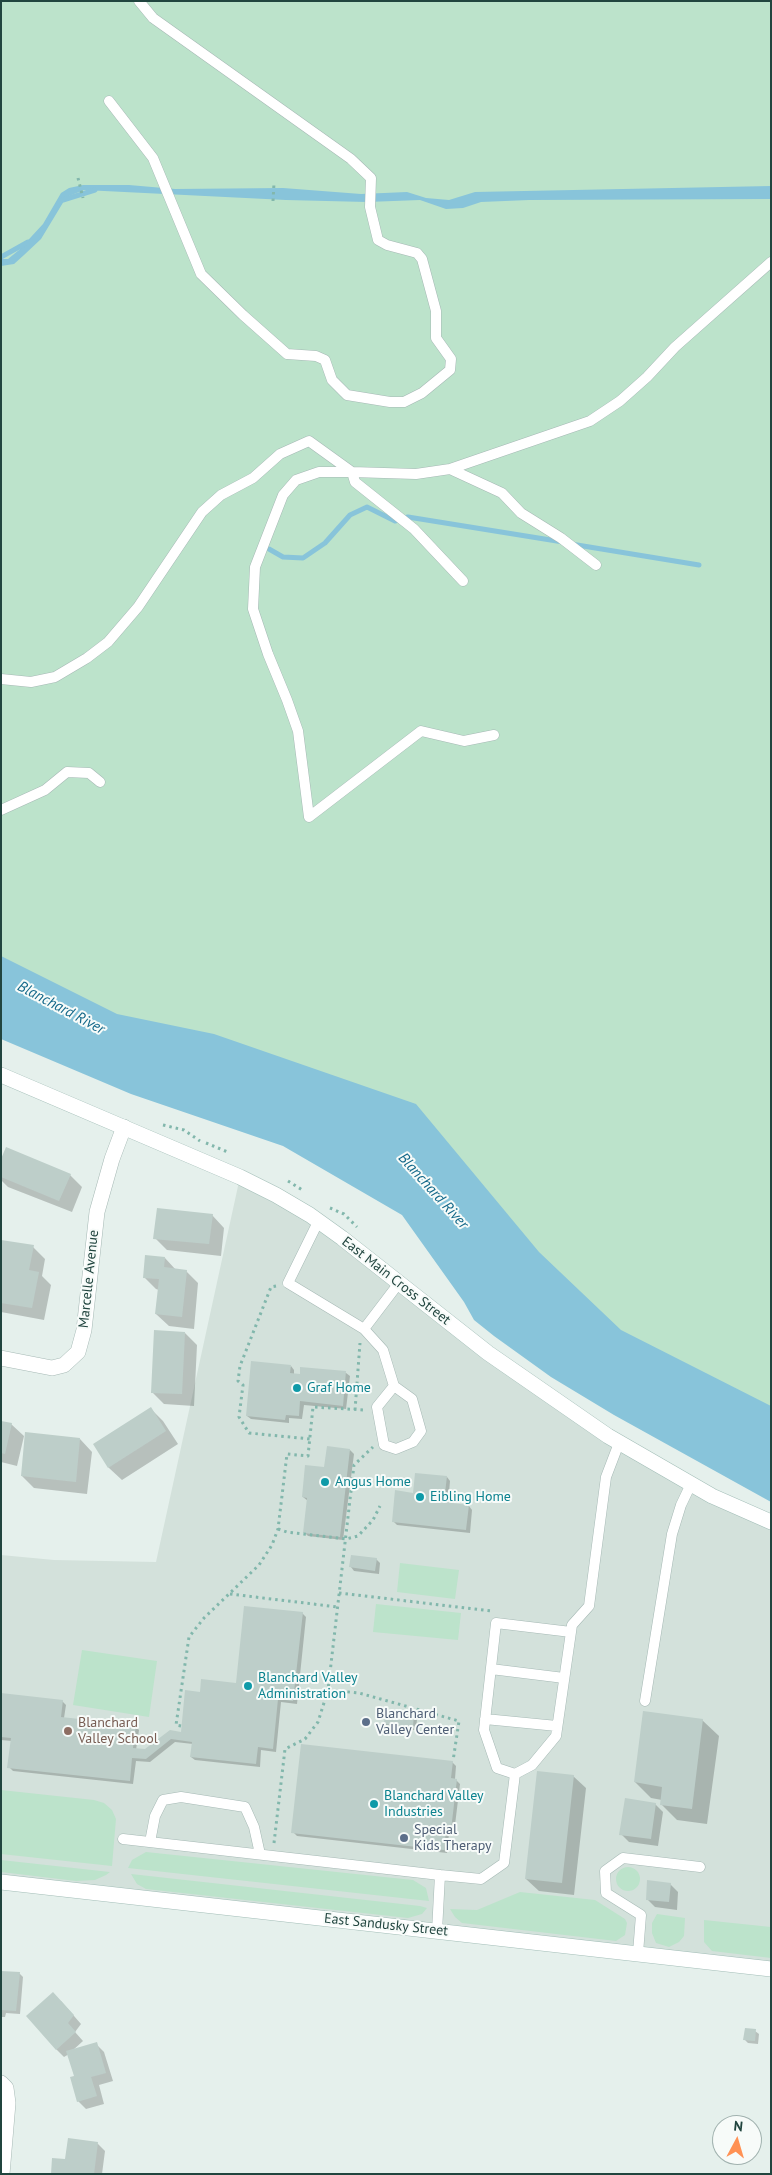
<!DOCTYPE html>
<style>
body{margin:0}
#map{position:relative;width:772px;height:2175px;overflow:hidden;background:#e5f0ec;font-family:"PT Sans",sans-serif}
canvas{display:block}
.frame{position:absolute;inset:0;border:2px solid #21453f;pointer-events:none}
.north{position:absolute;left:712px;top:2115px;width:50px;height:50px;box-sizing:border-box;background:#f7fbf9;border:1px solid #a1b2af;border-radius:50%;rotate:6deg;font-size:14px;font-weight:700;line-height:20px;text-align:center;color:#21453f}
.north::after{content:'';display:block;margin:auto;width:18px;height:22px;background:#ff9154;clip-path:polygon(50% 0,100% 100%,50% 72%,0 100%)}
</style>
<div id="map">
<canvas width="772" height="2175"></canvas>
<div class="frame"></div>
<div class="north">N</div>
</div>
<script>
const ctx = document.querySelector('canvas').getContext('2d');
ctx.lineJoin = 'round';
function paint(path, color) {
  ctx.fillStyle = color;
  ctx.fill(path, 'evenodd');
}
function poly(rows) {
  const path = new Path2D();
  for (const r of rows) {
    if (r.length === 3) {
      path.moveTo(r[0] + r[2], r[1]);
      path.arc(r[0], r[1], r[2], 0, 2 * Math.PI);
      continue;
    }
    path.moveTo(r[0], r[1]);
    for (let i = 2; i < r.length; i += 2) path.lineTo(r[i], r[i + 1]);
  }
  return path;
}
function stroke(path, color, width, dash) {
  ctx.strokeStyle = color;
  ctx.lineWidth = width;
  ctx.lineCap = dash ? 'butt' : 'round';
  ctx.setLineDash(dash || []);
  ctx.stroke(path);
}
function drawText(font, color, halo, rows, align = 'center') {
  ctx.font = font + ' "PT Sans",sans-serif';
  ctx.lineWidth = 4;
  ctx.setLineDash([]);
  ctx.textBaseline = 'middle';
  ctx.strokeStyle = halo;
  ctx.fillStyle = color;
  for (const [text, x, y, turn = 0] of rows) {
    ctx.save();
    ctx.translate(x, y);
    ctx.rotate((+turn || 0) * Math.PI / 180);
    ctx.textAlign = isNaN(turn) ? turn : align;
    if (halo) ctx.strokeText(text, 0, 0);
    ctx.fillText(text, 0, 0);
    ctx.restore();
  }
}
const built = poly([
 [240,1177,276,1195,542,1392,771,1522,771,1969,1,1882,1,1555,54,1560,156,1562]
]);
const green = poly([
 [1,1,771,1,771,1440,571,1344,395,1149,1,976],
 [400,1563,459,1570,455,1599,397,1592],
 [376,1604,461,1613,458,1640,373,1632],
 [82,1650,157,1661,149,1717,73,1705],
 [1,1790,94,1800,104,1803,112,1810,116,1819,112,1866,1,1854],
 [146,1852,413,1880,426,1888,429,1901,128,1868,132,1860],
 [1,1860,110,1872,106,1875,95,1880,76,1881,1,1872],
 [628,1879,12],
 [131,1874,420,1906,427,1908,422,1914,408,1918,146,1889,137,1884],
 [520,1892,595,1900,625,1919,627,1923,625,1935,616,1941,462,1923,455,1917,450,1909,477,1910],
 [657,1914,685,1918,684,1936,679,1942,669,1947,656,1943,652,1933,652,1923],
 [704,1920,771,1927,771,1958,712,1951,704,1942]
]);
const water = poly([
 [83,185,129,185,175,189,283,188,361,194,407,192,426,198,449,200,475,192,771,186,771,199,529,200,481,202,463,208,446,209,420,200,367,202,286,200,84,190,69,196,64,201,41,239,24,255,14,264,1,266,1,259,8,259,19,250,43,224,61,193,69,188],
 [1,956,117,1014,214,1034,416,1104,539,1252,621,1330,771,1406,771,1502,614,1415,551,1377,494,1336,474,1320,464,1302,402,1215,283,1146,131,1094,1,1039]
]);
const shadow = poly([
 [1,1162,70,1175,82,1187,72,1212,8,1187,1,1180],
 [212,1215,224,1228,221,1256,167,1250,155,1238],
 [1,1241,33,1247,45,1259,42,1276,51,1285,44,1320,1,1312],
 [165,1258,176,1270,186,1271,198,1283,194,1329,169,1326,156,1314,159,1290,156,1289,144,1277],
 [185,1333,197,1345,194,1406,164,1404,152,1392],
 [291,1366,294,1370,294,1375,301,1376,301,1368,346,1373,350,1376,346,1409,304,1405,302,1419,289,1418,289,1423,251,1419,247,1416],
 [151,1409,163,1421,178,1444,122,1480,109,1468,95,1444],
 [1,1422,11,1424,24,1436,17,1466,1,1462],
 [80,1439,92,1452,87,1494,34,1488,22,1476],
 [350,1450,354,1454,343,1540,308,1536,304,1532,308,1501,303,1497,325,1468],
 [447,1477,450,1481,448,1504,469,1506,472,1510,470,1533,397,1525,393,1521],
 [376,1559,380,1563,379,1574,354,1571,351,1567],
 [302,1613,306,1617,297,1704,281,1702,276,1752,261,1750,260,1767,195,1760,191,1757,193,1744,175,1742,150,1762,136,1761,133,1784,13,1771,9,1767,12,1741,1,1740,1,1695,62,1701,66,1705,64,1718,135,1726,139,1730,136,1750,145,1750,182,1733,201,1693,237,1684],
 [413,1715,417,1719,416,1730,389,1728,385,1724],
 [702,1720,719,1736,707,1824,677,1820,661,1804,662,1800,651,1798,635,1782],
 [452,1762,456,1766,455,1779,460,1784,454,1833,449,1833,447,1853,297,1836,293,1832],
 [573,1776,586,1788,574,1895,539,1891,526,1879],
 [655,1804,663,1812,658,1846,629,1842,621,1834],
 [670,1884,678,1892,677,1910,655,1907,647,1899],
 [1,1972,19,1973,23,1977,20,2014,6,2013,5,2017,1,2017],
 [61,2001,81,2024,75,2032,83,2041,72,2051,96,2044,104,2052,113,2081,99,2085,104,2104,86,2109,78,2101,75,2077,69,2054,64,2057,56,2049],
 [755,2031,759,2034,758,2044,748,2043,745,2040],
 [97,2143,105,2151,102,2174,52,2174,66,2161]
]);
const stream = poly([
 [63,200,95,190],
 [1,257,28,242],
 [571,544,699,565],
 [269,549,283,557,303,558,325,543,350,515,367,507,395,521,408,517,563,542]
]);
const building = poly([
 [6,1147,71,1174,59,1201,1,1177,1,1159],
 [157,1208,213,1214,209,1244,153,1239],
 [1,1240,34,1245,29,1270,39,1272,32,1308,1,1303],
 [145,1255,165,1257,164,1267,187,1270,182,1317,155,1314,159,1279,143,1278],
 [154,1330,185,1332,182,1394,151,1393],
 [251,1361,291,1365,290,1373,300,1374,300,1367,346,1371,343,1406,300,1401,299,1416,286,1415,285,1420,246,1416],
 [151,1407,166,1431,108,1468,93,1444],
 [1,1421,12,1423,5,1454,1,1453],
 [25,1432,80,1438,76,1482,21,1476],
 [327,1446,350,1449,340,1537,303,1533,307,1498,302,1497,305,1465,324,1467],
 [415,1473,447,1476,444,1502,469,1505,466,1530,392,1522,395,1490,413,1493],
 [351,1555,377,1558,375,1571,349,1567],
 [244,1606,303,1612,293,1701,278,1699,273,1749,258,1747,256,1764,190,1757,192,1742,171,1739,146,1759,132,1758,130,1781,7,1768,11,1738,1,1737,1,1693,63,1700,61,1717,136,1725,133,1748,145,1749,170,1730,181,1732,185,1690,200,1692,201,1679,236,1683],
 [385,1711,414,1714,413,1727,384,1724],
 [643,1711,703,1719,692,1809,660,1805,662,1787,634,1782],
 [301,1744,453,1761,451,1778,457,1779,451,1830,446,1830,444,1850,291,1833],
 [537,1771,574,1775,562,1883,525,1879],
 [625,1798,656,1803,651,1839,619,1835],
 [647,1880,671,1883,669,1902,646,1900],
 [1,1971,20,1972,16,2011,1,2010],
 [53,1992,74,2015,68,2023,76,2032,56,2050,26,2016],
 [745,2028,756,2029,755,2041,743,2040],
 [97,2042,106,2073,91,2077,97,2096,77,2102,70,2077,74,2076,66,2051],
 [68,2138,98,2142,94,2174,51,2174,52,2158,65,2159]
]);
const path = poly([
 [78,178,83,198],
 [273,201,274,183],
 [163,1125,184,1130,200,1141],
 [206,1143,230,1153],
 [288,1181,304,1191],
 [330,1208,344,1214,357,1227],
 [276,1286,271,1287,240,1366,238,1381,243,1385,239,1417,249,1433,310,1439],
 [355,1410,360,1343],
 [278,1529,287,1532,346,1539,358,1536,373,1520,380,1506],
 [339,1593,492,1611],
 [230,1594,338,1607],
 [328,1690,359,1693,459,1721,453,1761],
 [181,1726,176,1725,189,1637,204,1618,259,1565,272,1545,278,1529,287,1454,308,1456,313,1407,365,1410],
 [274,1843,285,1749,305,1739,318,1722,328,1690,354,1465,373,1447]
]);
const service = poly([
 [109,101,153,158,201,274,243,315,287,354,316,356,325,360,332,380,347,395,390,402,404,402,422,393,450,370,451,359,436,338,436,311,422,259,417,253,387,245,378,240,370,207,371,178,351,159,153,18,139,1],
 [450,469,502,493,521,513,561,538,596,565],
 [1,679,31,682,55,677,87,658,108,642,138,607,202,512,221,495,253,478,280,454,309,441,352,472,416,474,450,469,590,421,620,401,647,377,675,347,771,262],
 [1,810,45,790,67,772,89,773,100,782],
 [309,817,298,731,287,700,268,654,253,609,255,567,283,495,296,480,319,472,352,472,355,482,414,529,463,581],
 [309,817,421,731,464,741,494,735],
 [318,1222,288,1283,364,1329,399,1283],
 [364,1329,383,1350,394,1386,412,1399,421,1431,413,1442,396,1449,384,1445,377,1407,394,1386],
 [491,1669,564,1678],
 [645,1701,672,1534,681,1505,691,1484],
 [485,1719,557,1726],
 [515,1774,497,1768,484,1730,496,1623,571,1632],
 [123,1839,440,1875,437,1931],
 [150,1842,155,1816,163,1800,181,1797,245,1807,254,1827,260,1854],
 [440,1875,481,1879,504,1863,515,1774,532,1765,556,1736,572,1625,589,1606,606,1477,619,1443],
 [638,1953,641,1915,606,1893,605,1871,623,1858,700,1867]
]);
const minor = poly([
 [1,1358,52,1368,64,1365,78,1352,84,1330,97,1212,112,1159,124,1127],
 [1,2083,6,2088,8,2103,2,2174]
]);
const secondary = poly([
 [1,1075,240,1177,276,1195,310,1215,342,1238,488,1353,608,1436,712,1496,771,1522],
 [1,1882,771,1969]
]);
const markers = [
 [297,1388,5,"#0f9aa8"],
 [325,1482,5,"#0f9aa8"],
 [420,1497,5,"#0f9aa8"],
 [248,1686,5,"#0f9aa8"],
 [366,1722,5,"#5c6f8a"],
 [68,1731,5,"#8d6e63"],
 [374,1804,5,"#0f9aa8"],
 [404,1838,5,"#5c6f8a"]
];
const streetNames = [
 ["Marcelle Avenue",89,1279,-84],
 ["East Main Cross Street",396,1281,38],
 ["East Sandusky Street",386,1925,6]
];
const cultureNames = [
 ["Graf Home",307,1388],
 ["Angus Home",335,1482],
 ["Eibling Home",430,1497],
 ["Blanchard Valley",258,1678],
 ["Administration",258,1694],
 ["Blanchard Valley",384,1796],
 ["Industries",384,1812]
];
const serviceNames = [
 ["Blanchard",376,1714],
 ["Valley Center",376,1730],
 ["Special",414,1830],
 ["Kids Therapy",414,1846]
];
const educationNames = [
 ["Blanchard",78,1723],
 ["Valley School",78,1739]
];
const waterNames = [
 ["Blanchard River",61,1008,28],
 ["Blanchard River",433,1191,48]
];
paint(built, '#d3e1db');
paint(green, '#bce3cb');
paint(water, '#88c4da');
paint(shadow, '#0003');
stroke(stream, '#88c4da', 5);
paint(building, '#bdcec9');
stroke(service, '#a6b9b5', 11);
stroke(minor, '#a6b9b5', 16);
stroke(secondary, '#a2bdb7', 16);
stroke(path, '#82b7ac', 3, [2.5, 4]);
stroke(service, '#fff', 10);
stroke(minor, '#fff', 15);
stroke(secondary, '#fff', 15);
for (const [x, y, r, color] of markers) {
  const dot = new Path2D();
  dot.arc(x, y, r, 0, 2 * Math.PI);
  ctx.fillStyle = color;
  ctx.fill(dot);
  stroke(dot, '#f7fbf9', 2);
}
drawText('14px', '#21453f', '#f7fbf9', streetNames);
drawText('14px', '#0d838f', '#f7fbf9', cultureNames, 'left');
drawText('14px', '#4e5e75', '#f7fbf9', serviceNames, 'left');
drawText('14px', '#785e54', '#f7fbf9', educationNames, 'left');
drawText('italic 15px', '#136889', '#f7fbf9', waterNames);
</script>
